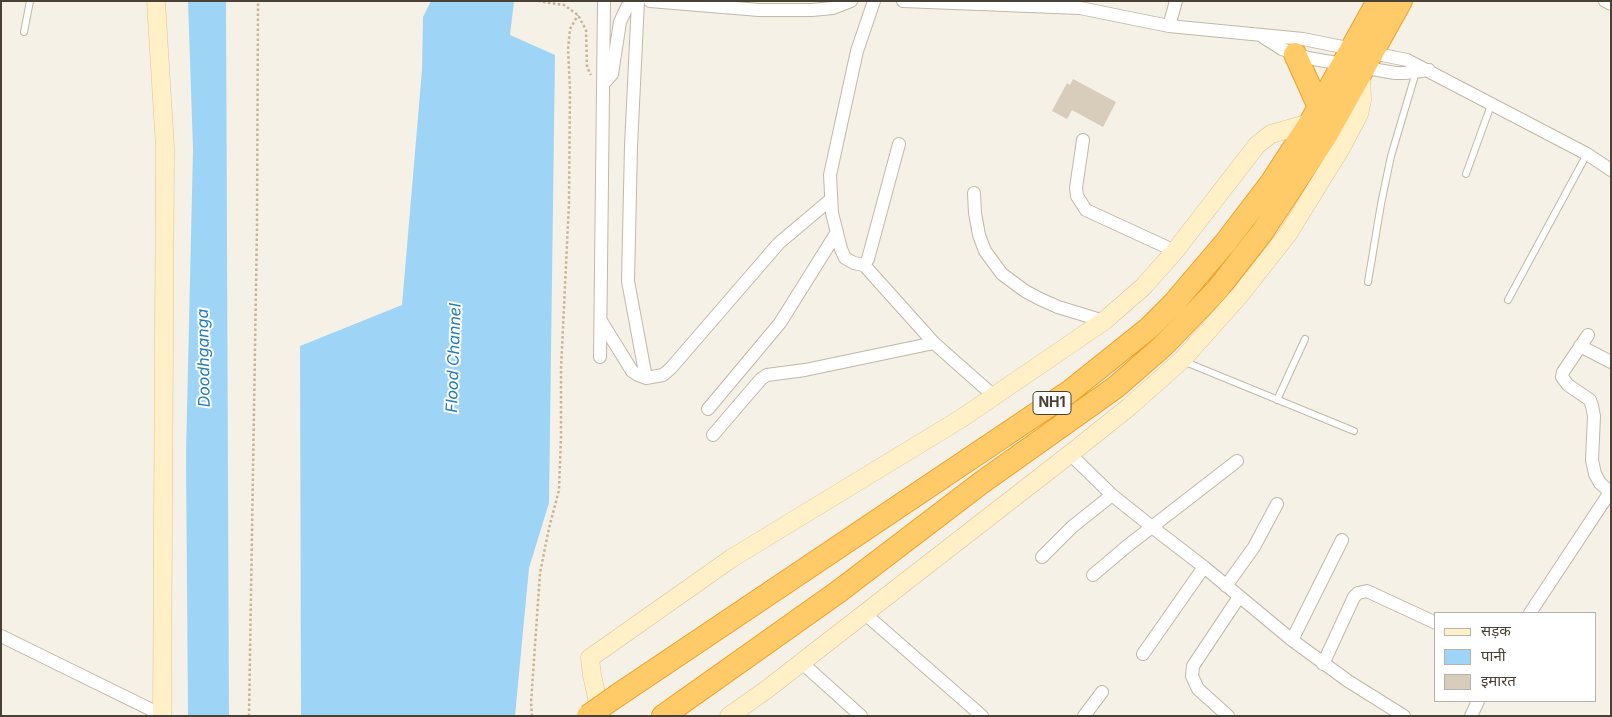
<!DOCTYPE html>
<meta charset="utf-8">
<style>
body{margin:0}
#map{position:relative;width:1612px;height:717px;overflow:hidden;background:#f5f1e7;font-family:Inter,"Noto Sans Devanagari",sans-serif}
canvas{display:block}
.frame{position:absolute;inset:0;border:2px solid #494135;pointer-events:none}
.legend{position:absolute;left:1434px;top:612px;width:162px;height:90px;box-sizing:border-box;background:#fff;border:1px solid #b6b3ae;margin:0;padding:6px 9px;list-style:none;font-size:15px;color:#494135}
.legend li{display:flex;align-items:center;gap:10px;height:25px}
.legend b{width:25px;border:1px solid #b6b3ae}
</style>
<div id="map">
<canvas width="1612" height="717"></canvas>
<div class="frame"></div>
<ul class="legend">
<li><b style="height:6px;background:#fff0c7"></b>सड़क</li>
<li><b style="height:14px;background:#9ed5f7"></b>पानी</li>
<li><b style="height:14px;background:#d8ccbb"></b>इमारत</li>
</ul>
</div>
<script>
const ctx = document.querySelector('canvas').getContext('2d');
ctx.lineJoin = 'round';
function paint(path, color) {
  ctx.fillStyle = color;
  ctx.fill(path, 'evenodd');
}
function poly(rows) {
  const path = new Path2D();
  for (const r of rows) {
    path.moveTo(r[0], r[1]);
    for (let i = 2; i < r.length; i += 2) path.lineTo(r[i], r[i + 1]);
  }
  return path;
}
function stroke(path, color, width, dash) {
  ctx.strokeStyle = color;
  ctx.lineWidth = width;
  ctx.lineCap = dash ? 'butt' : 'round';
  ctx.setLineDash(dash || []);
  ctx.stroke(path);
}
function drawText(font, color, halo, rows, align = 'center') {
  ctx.font = font + ' Inter,sans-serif';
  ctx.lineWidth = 4;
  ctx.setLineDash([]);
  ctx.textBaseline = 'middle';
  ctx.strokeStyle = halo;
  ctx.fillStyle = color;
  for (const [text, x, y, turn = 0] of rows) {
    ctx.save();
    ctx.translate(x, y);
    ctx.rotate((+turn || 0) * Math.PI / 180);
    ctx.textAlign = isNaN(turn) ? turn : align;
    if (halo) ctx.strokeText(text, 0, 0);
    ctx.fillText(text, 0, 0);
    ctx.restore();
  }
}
const water = poly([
 [188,1,226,1,229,716,188,716,186,454,193,149],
 [431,1,514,1,510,35,555,55,549,503,529,568,515,716,301,716,300,346,402,305,422,70,423,17]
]);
const building = poly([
 [1073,79,1116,102,1103,127,1072,110,1067,119,1052,111,1067,83,1070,85]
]);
const path = poly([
 [538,1,564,5,578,15,586,30,587,67,591,75],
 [249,716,257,226,258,1],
 [532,716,531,703,540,573,549,528,559,490,561,436,561,369,569,203,570,89,568,49,570,29,578,15]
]);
const lane = poly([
 [24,32,30,1],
 [1466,174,1491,105],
 [1368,282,1381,204,1391,156,1416,72],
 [1508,300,1587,154],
 [1183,361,1354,431],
 [1277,400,1305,339]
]);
const street = poly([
 [638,1,631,146,628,281,646,378],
 [650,1,759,10,812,10,833,8,851,1],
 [874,1,857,51,830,175,832,213,841,249,845,258,854,263,864,265,868,259,899,144],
 [903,1,1080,8,1169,26,1303,39,1407,60,1587,154,1611,170],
 [1605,1,1611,4],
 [1169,26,1176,1],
 [1263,37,1282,49,1308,58,1395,73,1405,73,1429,70],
 [604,83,612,74,620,22,627,7,637,1],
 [1083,140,1076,188,1077,196,1086,210,1175,251],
 [974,193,975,213,979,235,985,251,1002,274,1025,291,1040,299,1058,307,1104,321],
 [864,265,934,343,995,397],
 [601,321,632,371,638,375,646,378,663,375,671,368,779,243,830,200],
 [1588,335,1563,372,1562,377,1568,385,1590,400,1592,406,1594,416,1592,460,1595,474,1600,483,1611,493],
 [1580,346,1611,362],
 [600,357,604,1],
 [708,409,780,323,837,232],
 [713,435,761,379,767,375,805,370,934,343],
 [1070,454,1112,495,1152,527,1204,567,1292,640,1348,681,1404,716],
 [1042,557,1072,527,1112,495],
 [1093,575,1126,547,1237,461],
 [1226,586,1254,547,1277,504],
 [864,613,982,716],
 [1530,613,1610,492],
 [1,636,162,715],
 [1292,640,1342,540],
 [1143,654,1204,567],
 [801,662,861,716],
 [1323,664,1354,597,1358,593,1367,591,1436,623],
 [1084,716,1102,692],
 [1228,716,1198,689,1192,676,1193,666,1239,597],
 [1471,716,1478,701]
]);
const secondary = poly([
 [156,1,165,148,162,716],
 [601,716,592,675,590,658,732,558,962,418,1104,321,1143,287,1175,251,1257,145,1271,134,1310,123],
 [729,716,766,690,1070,454,1129,407,1182,360,1240,295,1288,234,1341,148,1359,114,1362,100,1361,73]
]);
const highway = poly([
 [1295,54,1319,107],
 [618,695,1069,392,1149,328,1174,303,1226,242,1271,183,1310,123,1378,1],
 [663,716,838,592,981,483,1116,387,1163,346,1217,290,1263,231,1327,134,1401,1]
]);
const highwayBridge = poly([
 [588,716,618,695]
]);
const shields = [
 [1052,403,38]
];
const shieldNames = [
 ["NH1",1052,403]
];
const waterNames = [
 ["Doodhganga",204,358,-91],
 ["Flood Channel",454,358,-88]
];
paint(water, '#9ed5f7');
paint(building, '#d8ccbb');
stroke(lane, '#c2b8a8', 8);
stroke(street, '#c2b8a8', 14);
stroke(secondary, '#d9c592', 19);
stroke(highway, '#eca12a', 24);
stroke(path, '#c5b498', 2.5, [2.5, 2.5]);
stroke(lane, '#fff', 6);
stroke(street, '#fff', 12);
stroke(secondary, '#fff0c7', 18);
stroke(highway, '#ffca68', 22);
stroke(highwayBridge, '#eca12a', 24, []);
stroke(highwayBridge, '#ffca68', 22);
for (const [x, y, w] of shields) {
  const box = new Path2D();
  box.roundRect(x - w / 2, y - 11.5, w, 23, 4);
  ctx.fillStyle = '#fff';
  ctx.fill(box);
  stroke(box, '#494135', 1);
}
drawText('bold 14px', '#494135', null, shieldNames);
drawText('italic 16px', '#227bb7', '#fff', waterNames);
</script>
